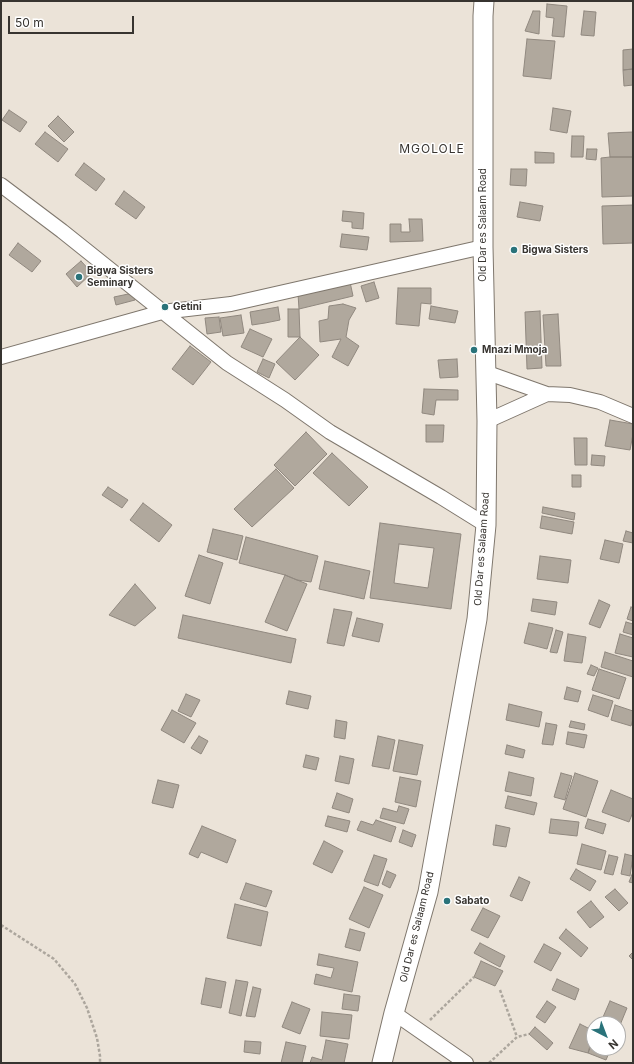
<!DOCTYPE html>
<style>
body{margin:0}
#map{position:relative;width:634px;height:1064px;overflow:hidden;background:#ebe3d8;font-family:Inter,sans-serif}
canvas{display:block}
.frame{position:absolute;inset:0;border:2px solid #373430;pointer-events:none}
.north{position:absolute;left:586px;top:1016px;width:40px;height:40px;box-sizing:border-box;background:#fff;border:1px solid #afaeac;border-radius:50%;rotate:138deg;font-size:11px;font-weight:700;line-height:16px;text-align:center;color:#373430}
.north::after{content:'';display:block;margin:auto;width:14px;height:18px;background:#2a737a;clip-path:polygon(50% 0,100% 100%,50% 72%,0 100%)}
.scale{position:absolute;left:8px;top:16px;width:126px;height:18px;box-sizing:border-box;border:2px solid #373430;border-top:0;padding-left:5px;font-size:12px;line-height:14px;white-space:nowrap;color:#373430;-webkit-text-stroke:3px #fff;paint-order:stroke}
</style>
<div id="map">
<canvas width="634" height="1064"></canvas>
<div class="frame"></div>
<div class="north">N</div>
<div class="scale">50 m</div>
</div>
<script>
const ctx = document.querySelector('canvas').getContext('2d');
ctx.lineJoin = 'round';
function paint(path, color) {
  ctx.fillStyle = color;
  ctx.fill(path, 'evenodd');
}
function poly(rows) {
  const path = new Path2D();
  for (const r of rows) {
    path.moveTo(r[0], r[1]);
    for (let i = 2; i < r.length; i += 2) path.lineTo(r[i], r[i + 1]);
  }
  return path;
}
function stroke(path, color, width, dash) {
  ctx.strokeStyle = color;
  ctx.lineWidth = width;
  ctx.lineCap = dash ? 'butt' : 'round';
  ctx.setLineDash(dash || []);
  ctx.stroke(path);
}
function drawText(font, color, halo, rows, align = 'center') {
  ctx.font = font + ' Inter,sans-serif';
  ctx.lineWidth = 3;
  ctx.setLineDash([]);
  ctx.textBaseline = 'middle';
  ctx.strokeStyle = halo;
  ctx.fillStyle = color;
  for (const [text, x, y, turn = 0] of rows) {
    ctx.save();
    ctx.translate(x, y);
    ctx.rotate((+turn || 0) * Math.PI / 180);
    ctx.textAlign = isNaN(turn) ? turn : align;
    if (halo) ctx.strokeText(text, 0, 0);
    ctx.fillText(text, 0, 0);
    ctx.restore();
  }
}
const building = poly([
 [547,4,567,6,564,37,552,36,554,18,546,17,547,4],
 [533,11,540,11,539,34,525,31,533,11],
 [584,11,596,12,594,36,581,35,584,11],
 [527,39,555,41,551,79,523,76,527,39],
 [633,49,633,69,623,70,623,50,633,49],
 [633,69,633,85,624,86,623,70,633,69],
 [553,108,571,111,567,133,550,130,553,108],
 [9,110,27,122,20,132,2,120,9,110],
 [58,116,74,132,64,142,48,126,58,116],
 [45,132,68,149,58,162,35,144,45,132],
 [633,132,633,157,610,157,608,133,633,132],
 [572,136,584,136,583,157,571,157,572,136],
 [587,149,597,149,596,160,586,159,587,149],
 [535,152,554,153,554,163,535,163,535,152],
 [610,157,633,157,633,196,602,197,601,158,610,157],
 [84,163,105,179,96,191,75,175,84,163],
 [511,169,527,169,526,186,510,185,511,169],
 [124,191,145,207,136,219,115,204,124,191],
 [520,202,543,206,540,221,517,217,520,202],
 [633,205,633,243,603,244,602,206,633,205],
 [343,211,364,213,363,229,352,228,352,222,342,221,343,211],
 [409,219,422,219,423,241,390,242,390,224,401,224,401,232,410,232,409,219],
 [342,234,369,237,367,250,340,247,342,234],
 [18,243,41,261,32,272,9,255,18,243],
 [81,261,92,273,77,287,66,274,81,261],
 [350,282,353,296,299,309,298,294,350,282],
 [374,282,379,298,366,302,361,286,374,282],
 [398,288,431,288,431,304,421,303,419,326,396,324,398,288],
 [133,293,135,300,116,305,114,297,133,293],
 [343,304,356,308,349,320,346,337,359,346,348,366,332,357,341,339,320,342,319,321,328,319,329,306,343,304],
 [431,306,458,311,455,323,429,319,431,306],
 [278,307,280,320,265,323,252,325,250,312,278,307],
 [288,309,299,309,300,337,288,337,288,309],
 [540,311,542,368,527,369,525,312,540,311],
 [558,314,561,366,546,366,543,315,558,314],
 [241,315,244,333,223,336,220,318,241,315],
 [219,317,221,332,207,334,205,318,219,317],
 [250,329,272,339,263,357,241,347,250,329],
 [300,337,319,355,295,380,276,362,300,337],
 [190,346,211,362,193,385,172,369,190,346],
 [263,359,275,364,269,378,257,372,263,359],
 [457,359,458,377,440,378,438,360,457,359],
 [424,389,458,390,458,400,436,400,434,415,422,413,424,389],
 [610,420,633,424,633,434,630,450,605,446,610,420],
 [426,425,444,425,443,442,426,442,426,425],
 [306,432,327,454,295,486,274,465,306,432],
 [574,438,587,438,587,465,575,465,574,438],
 [332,453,368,487,349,506,313,473,332,453],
 [592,455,605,456,604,466,591,465,592,455],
 [276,469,294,488,252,527,234,509,276,469],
 [572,475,581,475,581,487,572,487,572,475],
 [108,487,128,500,122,508,102,495,108,487],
 [143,503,172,525,159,542,130,520,143,503],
 [543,507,575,513,574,520,542,513,543,507],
 [542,516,574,522,572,534,540,528,542,516],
 [380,523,461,534,451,609,370,598,380,523],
 [399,544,434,548,428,588,394,583,399,544],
 [213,529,243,536,237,560,207,552,213,529],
 [626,531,633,533,633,543,623,541,626,531],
 [246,537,318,556,311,582,297,580,285,575,239,563,246,537],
 [605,540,623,544,619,563,600,559,605,540],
 [199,555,223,563,210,604,185,596,199,555],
 [540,556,571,560,568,583,537,579,540,556],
 [325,561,370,571,364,599,319,589,325,561],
 [285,575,307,584,287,631,265,622,285,575],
 [135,584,156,608,135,626,109,615,135,584],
 [533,599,557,602,555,615,531,611,533,599],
 [599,600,610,605,600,628,589,624,599,600],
 [631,607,633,608,633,621,627,619,631,607],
 [334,609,352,612,344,646,327,643,334,609],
 [183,615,296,639,291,663,178,638,183,615],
 [357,618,383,624,379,642,352,636,357,618],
 [626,622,633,624,633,635,623,632,626,622],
 [529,623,553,628,547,649,524,643,529,623],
 [556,630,563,632,557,653,550,652,556,630],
 [568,634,586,637,582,663,564,661,568,634],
 [620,634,633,638,633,657,615,653,620,634],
 [605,652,633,661,633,677,601,667,605,652],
 [591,665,598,668,594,676,587,674,591,665],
 [599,669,626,678,619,699,592,690,599,669],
 [567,687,581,691,578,702,564,699,567,687],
 [289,691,311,696,308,709,286,704,289,691],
 [186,694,200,700,191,717,178,711,186,694],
 [593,695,613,701,608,717,588,710,593,695],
 [509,704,542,712,539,727,506,720,509,704],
 [615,705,633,711,633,719,631,726,611,720,615,705],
 [172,710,196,723,184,743,161,730,172,710],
 [336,720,347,722,345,739,334,737,336,720],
 [571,721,585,724,584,730,569,727,571,721],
 [546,723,557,725,553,745,542,744,546,723],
 [568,732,587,735,584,748,566,744,568,732],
 [199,736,208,741,201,754,191,748,199,736],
 [378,736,395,740,389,769,372,766,378,736],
 [399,740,423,745,417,775,393,771,399,740],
 [507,745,525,750,523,758,505,754,507,745],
 [306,755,319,758,316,770,303,767,306,755],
 [340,756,354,759,349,784,335,781,340,756],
 [509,772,534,778,531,796,505,791,509,772],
 [561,773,572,776,565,800,554,797,561,773],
 [575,773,598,781,586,817,563,809,575,773],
 [400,777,421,781,416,807,395,802,400,777],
 [158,780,179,785,173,808,152,803,158,780],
 [611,790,633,799,633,812,629,822,602,812,611,790],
 [337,793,353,799,349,813,332,808,337,793],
 [508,796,537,803,534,815,505,808,508,796],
 [399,806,409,809,404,824,380,818,383,808,397,812,399,806],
 [328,816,350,821,347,832,325,826,328,816],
 [551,819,579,822,577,836,549,833,551,819],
 [588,819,606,824,603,834,585,828,588,819],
 [376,820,396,827,391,842,357,830,361,821,373,825,376,820],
 [496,825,510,828,506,847,493,845,496,825],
 [202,826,236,840,227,863,201,852,198,858,189,854,202,826],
 [403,830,416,835,412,847,399,842,403,830],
 [324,841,343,851,332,873,313,864,324,841],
 [582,844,606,851,601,870,577,864,582,844],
 [625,854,633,856,630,876,621,874,625,854],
 [374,855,387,859,378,886,364,881,374,855],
 [609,855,618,857,613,875,604,873,609,855],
 [576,869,596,881,590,891,570,879,576,869],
 [387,871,396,875,390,888,382,884,387,871],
 [633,872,633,883,629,882,633,872],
 [519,877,530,882,522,901,510,896,519,877],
 [246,883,272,891,266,907,240,899,246,883],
 [364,887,383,895,369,928,349,919,364,887],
 [615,889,628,903,619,911,605,897,615,889],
 [591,901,604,917,590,928,577,912,591,901],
 [235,904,268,912,261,946,227,938,235,904],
 [483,908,500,916,488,938,471,930,483,908],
 [350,929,365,933,360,951,345,947,350,929],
 [566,929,588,948,581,957,559,938,566,929],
 [480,943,505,956,500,967,474,953,480,943],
 [544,944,561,953,551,971,534,962,544,944],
 [633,952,633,960,629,956,633,952],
 [319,954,358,962,352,992,314,984,316,974,331,978,334,968,317,965,319,954],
 [481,961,503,971,495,986,474,977,481,961],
 [206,978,226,982,221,1008,201,1004,206,978],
 [557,979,579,989,575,1000,552,990,557,979],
 [236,980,248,982,241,1016,229,1013,236,980],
 [253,987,261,989,255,1017,246,1016,253,987],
 [344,994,360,996,358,1011,342,1009,344,994],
 [547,1001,556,1007,545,1023,536,1017,547,1001],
 [610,1001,627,1008,618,1030,618,1024,600,1024,610,1001],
 [292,1002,310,1009,300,1034,282,1027,292,1002],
 [322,1012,352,1015,349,1039,320,1036,322,1012],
 [580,1024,594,1031,588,1053,569,1048,580,1024],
 [535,1027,553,1043,547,1050,529,1034,535,1027],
 [594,1039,594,1048,611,1048,606,1060,588,1053,594,1039],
 [326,1040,348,1044,344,1063,310,1063,312,1057,322,1060,326,1040],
 [245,1041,261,1042,260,1054,244,1052,245,1041],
 [286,1042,306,1046,302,1063,281,1063,286,1042]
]);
const path = poly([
 [1,925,54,959,75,984,87,1008,97,1038,100,1056,100,1063],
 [500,990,517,1037],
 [430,1020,474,977],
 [489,1063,517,1037,529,1034]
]);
const street = poly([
 [1,185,62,231,227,363,285,400,330,432,441,497,486,525],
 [1,357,162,312,231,304,483,247],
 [485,372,547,394],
 [487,421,547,394,570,395,600,402,633,416],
 [394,1013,466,1063]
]);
const secondary = poly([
 [382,1063,394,1013,428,892,477,619,486,525,487,421,483,247,483,16,484,1]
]);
const markers = [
 [514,250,4,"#2a737a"],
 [79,277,4,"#2a737a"],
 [165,307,4,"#2a737a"],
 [474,350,4,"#2a737a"],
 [447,901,4,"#2a737a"]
];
const streetNames = [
 ["Old Dar es Salaam Road",483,225,-90],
 ["Old Dar es Salaam Road",482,549,-86],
 ["Old Dar es Salaam Road",417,927,-76]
];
const poiNames = [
 ["Bigwa Sisters",522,250],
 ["Bigwa Sisters",87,271],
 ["Seminary",87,283],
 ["Getini",173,307],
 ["Mnazi Mmoja",482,350],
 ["Sabato",455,901]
];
const quarterNames = [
 ["MGOLOLE",432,149]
];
paint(building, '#b0a89d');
stroke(building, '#90887f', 1);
stroke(street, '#7f776d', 16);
stroke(secondary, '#7f776d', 21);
stroke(path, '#aca69d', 2.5, [3, 2]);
stroke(street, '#fff', 14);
stroke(secondary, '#fff', 19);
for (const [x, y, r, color] of markers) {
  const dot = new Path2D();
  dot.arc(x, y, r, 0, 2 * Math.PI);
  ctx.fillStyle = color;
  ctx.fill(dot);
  stroke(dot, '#fff', 1.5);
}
drawText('10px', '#373430', '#fff', streetNames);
drawText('bold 10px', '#373430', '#fff', poiNames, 'left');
ctx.letterSpacing = '1px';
drawText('12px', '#373430', '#fff', quarterNames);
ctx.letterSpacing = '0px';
</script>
